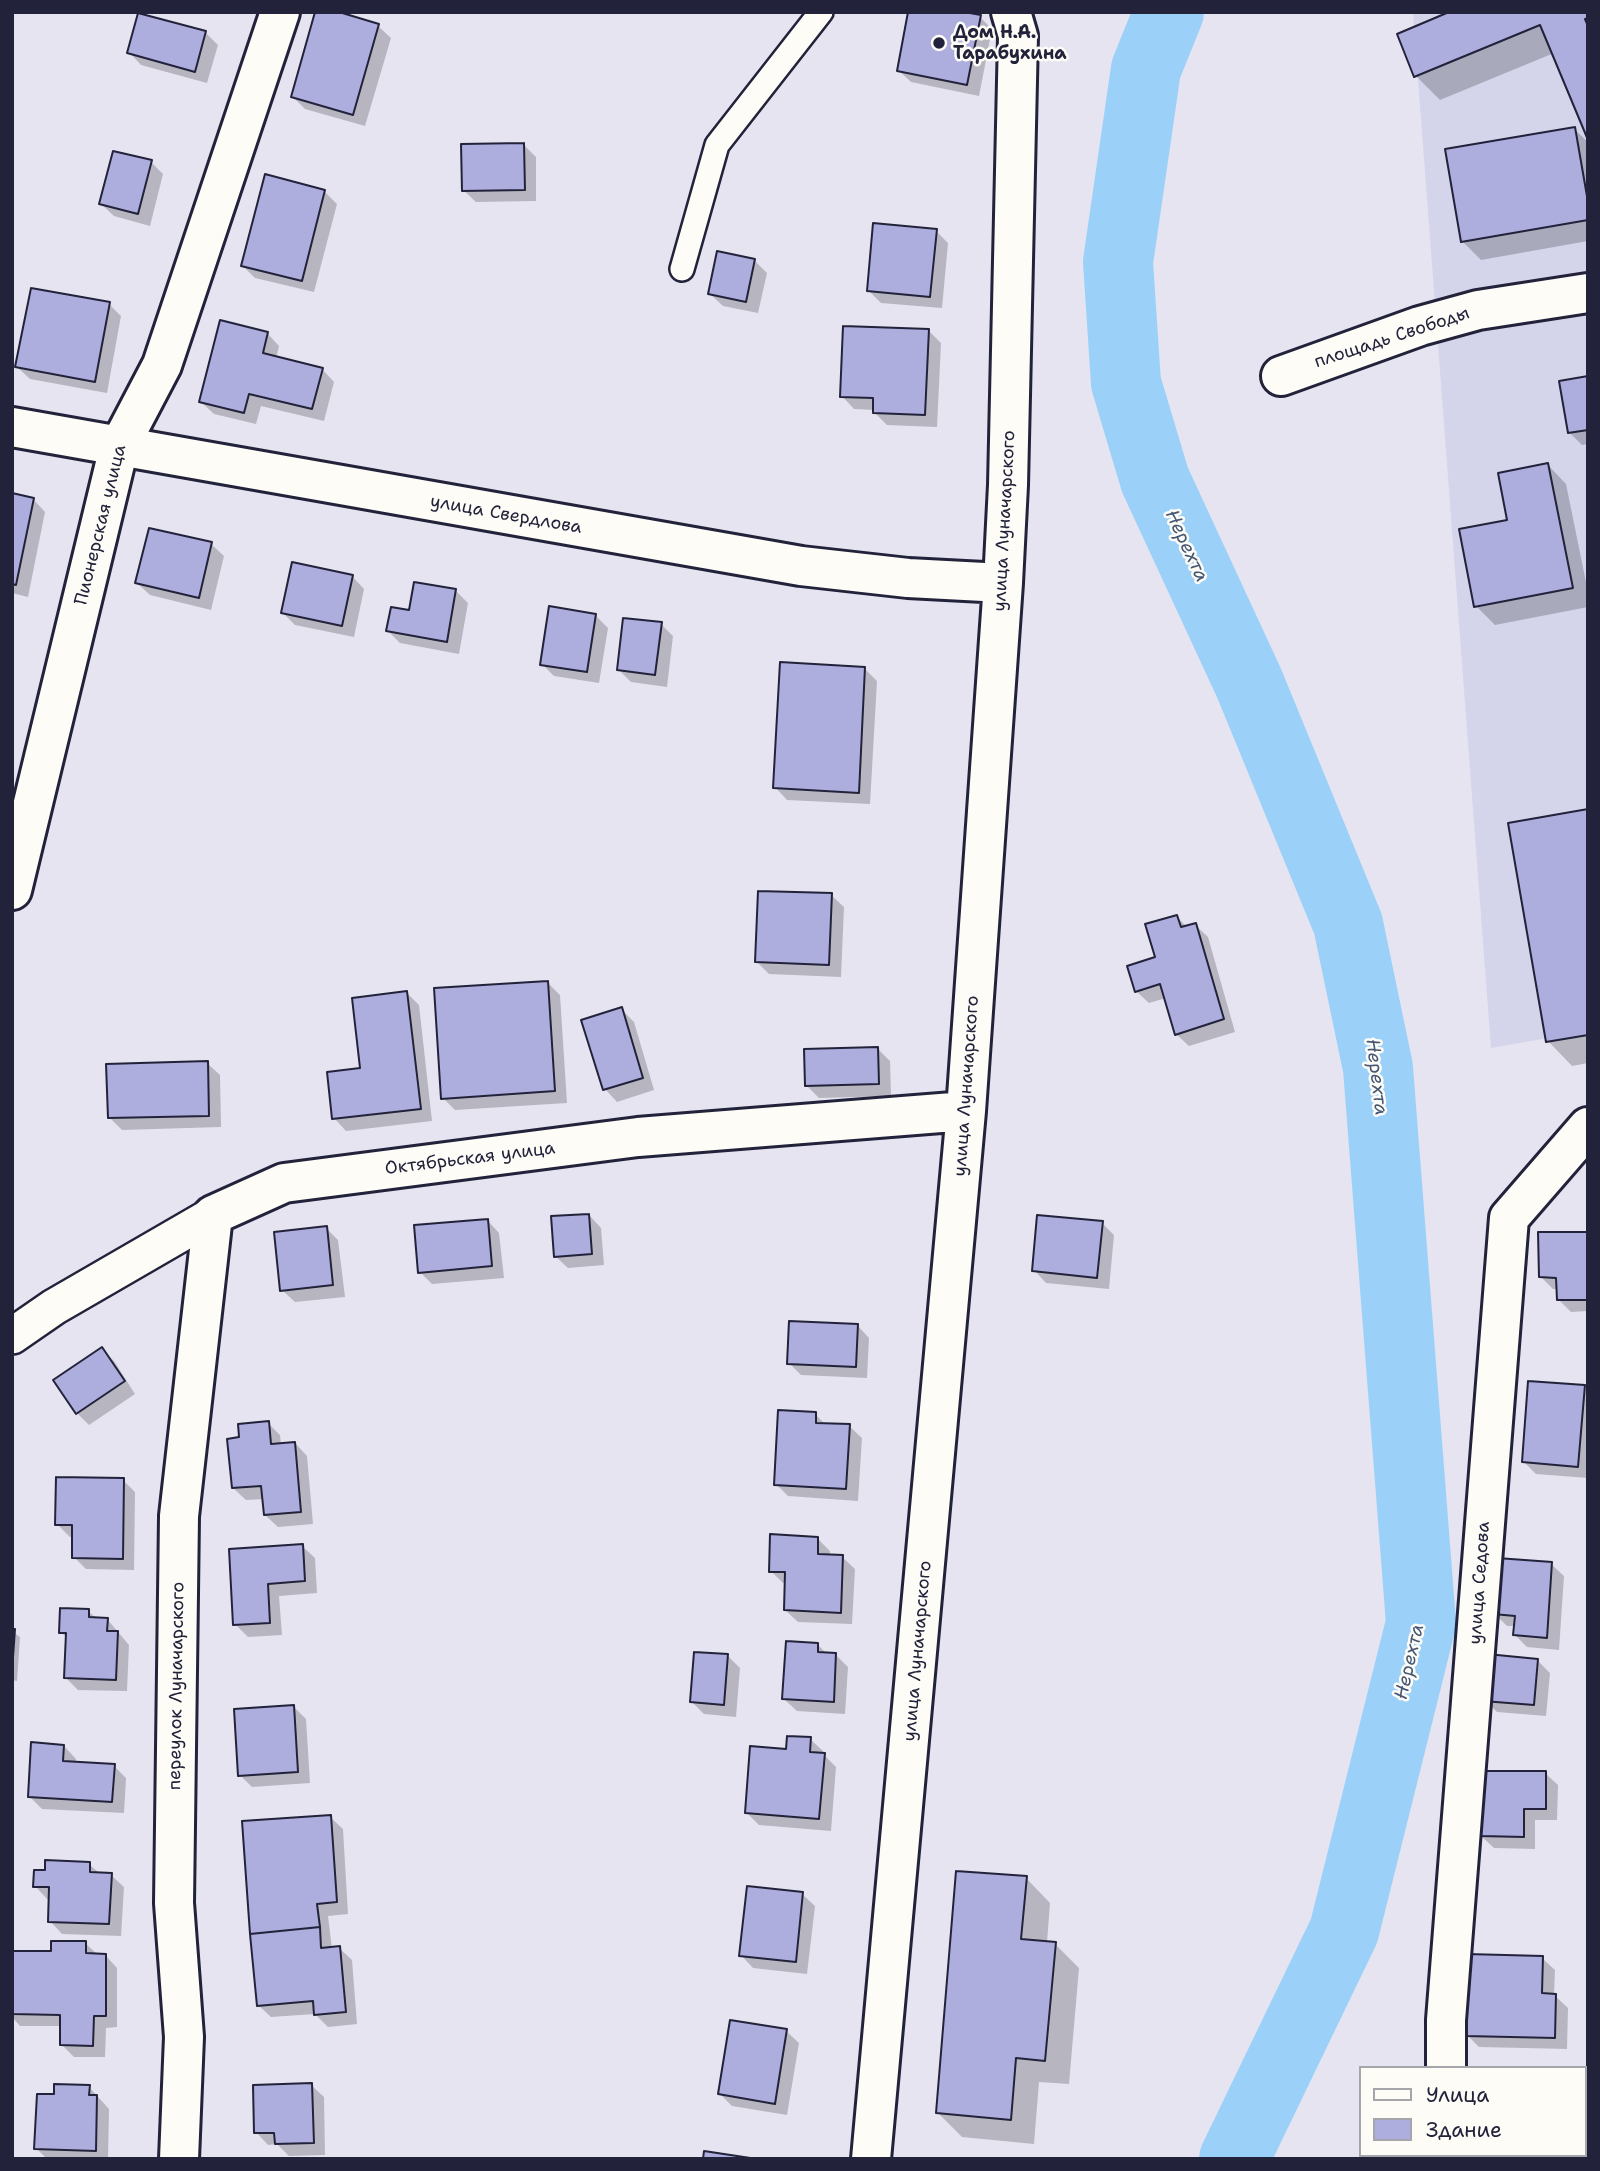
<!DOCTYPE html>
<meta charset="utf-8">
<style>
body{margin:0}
#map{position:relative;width:1600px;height:2171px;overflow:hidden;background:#e5e4f0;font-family:"Shantell Sans",sans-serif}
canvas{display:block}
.frame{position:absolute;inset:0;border:14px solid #22223b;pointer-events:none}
.legend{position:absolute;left:1359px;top:2066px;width:228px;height:91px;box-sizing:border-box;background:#fdfcf7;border:2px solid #a5a5ac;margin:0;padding:9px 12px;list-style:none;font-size:21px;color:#22223b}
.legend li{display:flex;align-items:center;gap:14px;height:35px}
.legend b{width:35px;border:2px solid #a5a5ac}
</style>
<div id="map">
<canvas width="1600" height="2171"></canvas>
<div class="frame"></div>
<ul class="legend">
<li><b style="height:9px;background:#fdfcf7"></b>Улица</li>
<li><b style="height:19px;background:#adadde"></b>Здание</li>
</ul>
</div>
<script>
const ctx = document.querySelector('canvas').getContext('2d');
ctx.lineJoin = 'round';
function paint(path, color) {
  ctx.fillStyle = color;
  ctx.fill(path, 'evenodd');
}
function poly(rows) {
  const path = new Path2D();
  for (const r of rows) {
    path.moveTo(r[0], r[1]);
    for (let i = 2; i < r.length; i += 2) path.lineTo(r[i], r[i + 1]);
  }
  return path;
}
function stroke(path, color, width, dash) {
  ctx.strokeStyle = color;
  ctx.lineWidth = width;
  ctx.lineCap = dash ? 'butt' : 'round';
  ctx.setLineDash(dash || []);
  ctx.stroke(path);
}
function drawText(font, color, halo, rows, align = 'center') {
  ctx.font = font + ' "Shantell Sans",sans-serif';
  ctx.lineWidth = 5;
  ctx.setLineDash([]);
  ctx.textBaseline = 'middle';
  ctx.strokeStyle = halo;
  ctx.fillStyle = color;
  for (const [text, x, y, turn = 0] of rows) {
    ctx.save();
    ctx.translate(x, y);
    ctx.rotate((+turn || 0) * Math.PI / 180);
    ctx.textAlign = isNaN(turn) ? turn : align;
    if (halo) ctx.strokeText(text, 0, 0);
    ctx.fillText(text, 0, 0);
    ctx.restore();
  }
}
const built = poly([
 [1413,12,1588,12,1588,1031,1491,1048]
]);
const shadow = poly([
 [1453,12,1588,12,1588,136,1554,53,1440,100,1416,76],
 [139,15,206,33,218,45,207,83,141,65,129,52],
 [980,17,992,29,979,96,911,82,898,70],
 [378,26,391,38,365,126,305,109,293,97],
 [1574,129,1588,142,1588,241,1481,260,1462,241],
 [524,145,536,157,536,201,476,202,463,190],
 [151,162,163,174,150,226,114,216,101,204],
 [324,191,337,204,314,292,255,278,243,266],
 [936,231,948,243,942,308,881,303,868,290],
 [754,260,767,273,758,313,723,306,710,294],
 [109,304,121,316,107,393,30,379,17,367],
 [928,330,941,343,937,427,887,425,874,412,875,410,854,409,842,396],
 [267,333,279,346,276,358,322,369,334,382,324,421,261,406,256,424,214,414,201,402],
 [1588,378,1588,444,1582,445,1570,433],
 [1548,465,1566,484,1588,592,1588,607,1495,625,1476,606,1509,521],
 [12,495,33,499,45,512,28,597,12,593],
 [211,544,224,556,211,610,150,595,137,583],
 [352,576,364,589,354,637,295,625,283,613],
 [456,591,468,603,459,654,400,643,388,631,410,612],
 [595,615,608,628,599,683,554,676,542,664],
 [661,624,673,636,667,687,631,682,619,670],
 [865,669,877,681,870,804,787,800,775,787],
 [1588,811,1588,1063,1572,1066,1548,1041],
 [831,895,844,907,841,977,769,974,757,962],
 [1177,917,1187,927,1195,925,1208,937,1235,1032,1189,1046,1176,1034,1166,998,1149,1003,1136,991,1157,958],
 [547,982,560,995,567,1103,455,1110,443,1098],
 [407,993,419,1005,432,1121,346,1131,334,1118],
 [621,1009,634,1022,654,1090,617,1102,605,1089],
 [877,1048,890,1061,891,1096,819,1098,806,1085],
 [207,1063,220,1075,221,1127,122,1130,109,1117],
 [589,1215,601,1228,604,1265,568,1268,555,1256],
 [487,1220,499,1233,504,1278,432,1284,420,1272],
 [1102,1223,1114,1235,1109,1289,1046,1283,1034,1270],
 [326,1228,338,1240,345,1297,295,1302,282,1290],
 [1588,1234,1588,1311,1571,1312,1558,1299,1558,1289,1553,1289,1541,1277],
 [857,1325,869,1338,867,1378,801,1375,789,1363],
 [101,1349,114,1361,135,1394,89,1425,77,1413],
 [1584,1387,1588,1391,1588,1478,1536,1474,1524,1462],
 [815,1414,826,1425,849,1426,862,1438,858,1501,788,1496,776,1484],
 [268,1423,280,1435,281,1444,295,1443,307,1456,313,1524,278,1527,265,1515,264,1499,246,1500,233,1488,241,1439],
 [123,1480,135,1492,134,1570,86,1569,74,1557,74,1537,70,1537,57,1524],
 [817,1538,830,1551,830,1556,842,1557,855,1569,852,1624,798,1622,785,1610,786,1583,783,1583,771,1571],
 [302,1546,315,1558,317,1593,279,1596,282,1635,248,1637,235,1624,231,1550],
 [1551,1564,1564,1576,1559,1650,1527,1647,1515,1635,1516,1626,1507,1626,1495,1614],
 [88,1611,97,1619,107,1619,129,1645,127,1691,78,1690,66,1678,68,1639,61,1632],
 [12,1631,20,1637,17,1681,12,1680],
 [817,1644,827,1654,836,1655,848,1667,845,1714,797,1711,784,1699],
 [728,1656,740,1668,736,1717,704,1714,692,1702],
 [1537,1660,1550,1673,1546,1716,1497,1712,1485,1700],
 [294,1707,306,1719,310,1783,252,1787,240,1775],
 [810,1739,823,1751,823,1754,836,1767,831,1831,759,1825,746,1812,788,1751],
 [64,1746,76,1759,76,1764,114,1766,126,1778,124,1813,42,1809,29,1796],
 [1545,1773,1558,1785,1557,1820,1535,1820,1535,1849,1494,1848,1481,1836],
 [330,1817,343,1829,348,1914,328,1916,332,1949,339,1948,352,1960,357,2024,328,2027,315,2014,271,2017,258,2005],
 [89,1864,100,1874,111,1875,124,1887,121,1936,62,1934,50,1921,51,1899,47,1899,35,1886],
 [1026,1878,1050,1903,1047,1943,1055,1944,1079,1968,1069,2084,1039,2082,1034,2144,962,2137,938,2113],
 [802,1894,815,1906,807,1974,753,1968,741,1955],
 [85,1943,98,1955,105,1955,117,1968,117,2027,106,2028,105,2057,74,2057,62,2045,62,2026,20,2026,12,2017,12,1953,53,1953],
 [1542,1958,1555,1970,1554,1995,1568,2008,1567,2049,1479,2047,1467,2035],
 [786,2031,799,2043,787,2115,732,2106,720,2094],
 [311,2085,324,2097,325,2155,289,2156,277,2144,268,2145,256,2132],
 [89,2087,109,2109,108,2159,47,2159,36,2148,55,2096],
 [1470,2155,1537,2155,1537,2159,1470,2159]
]);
const river = poly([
 [1169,12,1146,69,1118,262,1126,383,1155,480,1249,683,1348,924,1378,1068,1421,1623,1344,1931,1234,2159]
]);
const building = poly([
 [315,12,339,12,379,24,353,115,291,97,315,12],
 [908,12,964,12,981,15,967,85,897,71,908,12],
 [1449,12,1588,12,1588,18,1585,19,1588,26,1588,140,1540,25,1414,77,1397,34,1449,12],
 [138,13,206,31,195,72,127,53,138,13],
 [1575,127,1588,202,1588,220,1461,242,1445,149,1575,127],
 [524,143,525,190,462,191,461,144,524,143],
 [113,151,152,160,138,214,99,204,113,151],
 [265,174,325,190,302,281,241,266,265,174],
 [873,223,937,229,930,297,867,291,873,223],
 [717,251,755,259,746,302,708,294,717,251],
 [31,288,110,302,95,382,15,367,31,288],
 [220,320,268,332,263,353,323,368,312,409,249,394,244,413,199,402,220,320],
 [843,326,929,329,925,415,873,413,873,398,840,397,843,326],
 [1588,376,1588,430,1568,433,1559,381,1588,376],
 [1548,463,1573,588,1474,607,1459,529,1507,520,1498,473,1548,463],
 [12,493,34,498,16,585,12,584,12,493],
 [149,528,212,542,199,598,135,583,149,528],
 [292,562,353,575,342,626,281,613,292,562],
 [414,582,456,589,447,642,386,631,391,607,409,610,414,582],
 [549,606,596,614,587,672,540,665,549,606],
 [623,618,662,622,655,675,617,670,623,618],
 [780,662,865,667,859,793,773,788,780,662],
 [1588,809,1588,1035,1546,1042,1508,823,1588,809],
 [758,891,832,893,829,965,755,962,758,891],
 [1177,915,1181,927,1196,923,1224,1019,1175,1035,1160,984,1135,992,1127,966,1155,957,1145,924,1177,915],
 [548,981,555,1091,441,1099,434,988,548,981],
 [407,991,421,1109,332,1119,327,1072,360,1068,352,998,407,991],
 [622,1007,643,1078,603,1090,581,1020,622,1007],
 [878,1047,879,1084,805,1086,804,1049,878,1047],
 [208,1061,209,1116,108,1118,106,1064,208,1061],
 [589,1214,592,1254,554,1257,551,1216,589,1214],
 [1037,1215,1103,1221,1097,1278,1032,1271,1037,1215],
 [488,1219,492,1266,418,1273,414,1225,488,1219],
 [327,1226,333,1285,280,1291,274,1232,327,1226],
 [1538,1232,1588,1232,1588,1300,1557,1300,1556,1278,1539,1277,1538,1232],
 [789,1321,858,1324,856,1367,787,1364,789,1321],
 [102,1347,125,1381,76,1414,53,1380,102,1347],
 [1528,1381,1585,1385,1578,1467,1522,1462,1528,1381],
 [778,1410,816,1412,816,1423,850,1424,846,1489,774,1485,778,1410],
 [269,1421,271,1444,295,1442,301,1512,264,1515,261,1486,232,1488,227,1439,239,1437,238,1424,269,1421],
 [56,1477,124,1478,123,1559,72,1558,72,1525,55,1525,56,1477],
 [770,1534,818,1537,818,1554,843,1555,841,1613,784,1610,785,1572,769,1572,770,1534],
 [303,1544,305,1581,268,1584,270,1623,233,1625,229,1549,303,1544],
 [1497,1558,1552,1562,1547,1638,1513,1635,1515,1616,1493,1614,1497,1558],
 [60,1608,89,1609,89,1617,108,1618,107,1631,118,1631,116,1680,64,1678,66,1633,59,1633,60,1608],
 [12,1629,15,1629,12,1672,12,1629],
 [786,1641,818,1643,818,1652,836,1653,834,1702,782,1699,786,1641],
 [694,1652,728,1654,724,1705,690,1702,694,1652],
 [1487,1654,1538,1659,1534,1705,1483,1701,1487,1654],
 [294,1705,298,1772,238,1776,234,1709,294,1705],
 [787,1736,811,1737,810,1752,825,1753,819,1819,745,1813,750,1746,786,1749,787,1736],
 [31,1742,64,1745,63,1761,115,1764,112,1802,28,1797,31,1742],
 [1480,1771,1546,1771,1546,1809,1524,1809,1524,1837,1480,1836,1480,1771],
 [331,1815,337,1902,317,1904,320,1927,250,1934,242,1821,331,1815],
 [45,1860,90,1862,90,1872,112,1873,109,1924,48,1922,49,1887,33,1887,34,1870,45,1870,45,1860],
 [956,1871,1027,1876,1021,1939,1056,1942,1045,2061,1016,2058,1011,2120,936,2113,956,1871],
 [747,1886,803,1892,796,1962,739,1956,747,1886],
 [320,1927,321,1948,340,1946,346,2012,314,2015,313,2001,257,2006,250,1934,320,1927],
 [51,1941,86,1941,86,1953,106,1954,106,2016,94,2016,93,2046,60,2045,60,2015,12,2014,12,1951,51,1951,51,1941],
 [1467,1954,1543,1956,1542,1993,1556,1994,1555,2038,1465,2036,1467,1954],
 [730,2020,787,2029,775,2104,718,2094,730,2020],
 [312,2083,314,2143,275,2144,274,2133,254,2133,253,2085,312,2083],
 [54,2084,90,2085,89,2095,97,2095,96,2151,34,2149,37,2094,54,2094,54,2084],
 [704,2151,757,2159,703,2159,704,2151],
 [1468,2155,1526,2155,1526,2159,1468,2159,1468,2155]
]);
const service = poly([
 [682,269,717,145,821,12]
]);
const pedestrian = poly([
 [12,1336,54,1307,213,1215]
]);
const minor = poly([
 [1281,376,1420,326,1478,310,1588,293],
 [12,427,801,566,908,578,1003,583],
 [12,890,119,447,162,365,280,12],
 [1446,2068,1446,2020,1509,1218,1588,1127],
 [1584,2100,1588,2100],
 [1447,2155,1447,2159],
 [179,2159,184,2037,174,1903,179,1516,213,1215,284,1183,638,1137,966,1111],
 [871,2159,966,1111,1003,583,1008,485,1018,36,1011,12]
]);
const markers = [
 [939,43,7,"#22223b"]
];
const poiNames = [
 ["Дом Н.А.",953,33],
 ["Тарабухина",953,54]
];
const streetNames = [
 ["площадь Свободы",1392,338,-18],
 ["улица Свердлова",506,515,10],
 ["улица Луначарского",1005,521,-87],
 ["Пионерская улица",101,525,-76],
 ["улица Луначарского",967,1086,-86],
 ["Октябрьская улица",470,1159,-7],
 ["улица Седова",1480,1583,-86],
 ["улица Луначарского",918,1651,-85],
 ["переулок Луначарского",177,1686,-89]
];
const waterNames = [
 ["Нерехта",1186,546,65],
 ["Нерехта",1376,1077,83],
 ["Нерехта",1410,1662,-77]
];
paint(built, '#d4d4eb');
paint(shadow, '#0003');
stroke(river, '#9bd1f9', 70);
paint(building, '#adadde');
stroke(building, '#22223b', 2);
stroke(service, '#22223b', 28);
stroke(pedestrian, '#22223b', 40);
stroke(minor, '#22223b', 44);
stroke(service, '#fdfcf7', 23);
stroke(pedestrian, '#fdfcf7', 35);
stroke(minor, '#fdfcf7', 38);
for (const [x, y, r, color] of markers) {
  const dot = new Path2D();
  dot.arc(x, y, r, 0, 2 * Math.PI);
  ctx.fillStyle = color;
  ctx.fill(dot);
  stroke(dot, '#fdfcf7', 2.5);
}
drawText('bold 18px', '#22223b', '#fdfcf7', poiNames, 'left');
drawText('18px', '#22223b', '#fdfcf7', streetNames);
drawText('italic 19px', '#465774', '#fdfcf7', waterNames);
</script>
